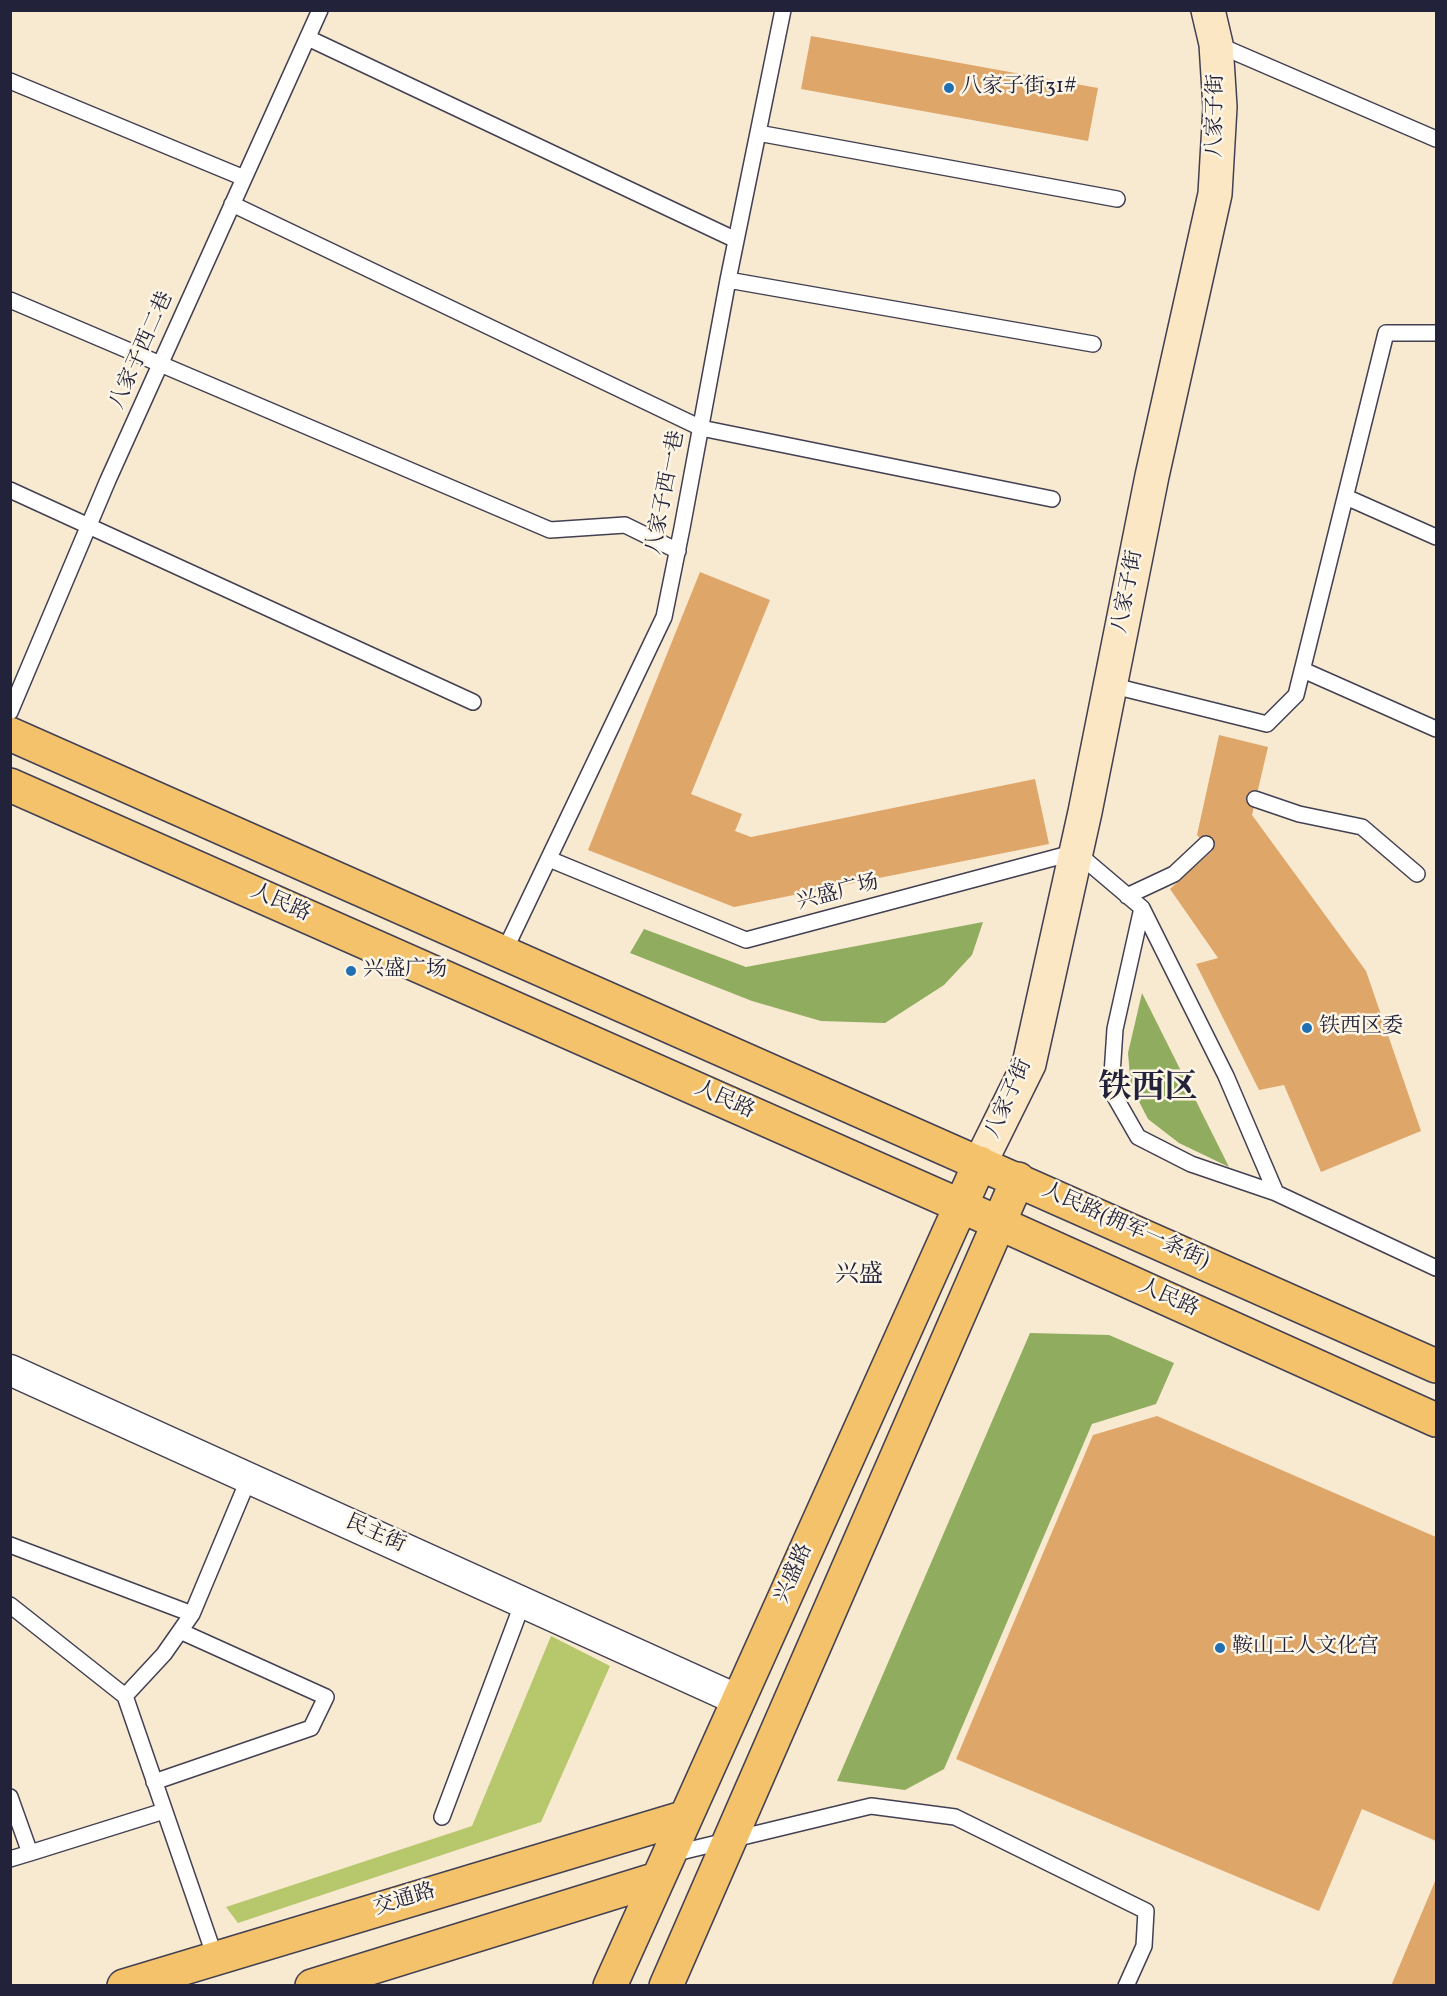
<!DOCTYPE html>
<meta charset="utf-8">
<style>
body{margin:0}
#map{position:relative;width:1447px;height:1996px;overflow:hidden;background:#f8e9d1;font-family:Vollkorn,serif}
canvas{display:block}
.frame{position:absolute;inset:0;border:12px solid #22223b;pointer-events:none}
</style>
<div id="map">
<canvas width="1447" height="1996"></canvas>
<div class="frame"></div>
</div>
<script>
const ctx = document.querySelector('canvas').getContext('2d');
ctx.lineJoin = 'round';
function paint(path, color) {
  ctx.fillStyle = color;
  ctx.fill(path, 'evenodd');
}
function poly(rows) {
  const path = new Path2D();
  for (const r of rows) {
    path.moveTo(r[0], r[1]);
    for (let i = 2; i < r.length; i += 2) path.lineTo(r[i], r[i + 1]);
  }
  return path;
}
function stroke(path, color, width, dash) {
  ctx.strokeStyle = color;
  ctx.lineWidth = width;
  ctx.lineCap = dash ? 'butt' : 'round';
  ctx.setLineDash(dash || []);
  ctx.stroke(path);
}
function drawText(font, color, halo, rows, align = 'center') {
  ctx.font = font + ' Vollkorn,"Noto Serif SC",serif';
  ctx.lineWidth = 5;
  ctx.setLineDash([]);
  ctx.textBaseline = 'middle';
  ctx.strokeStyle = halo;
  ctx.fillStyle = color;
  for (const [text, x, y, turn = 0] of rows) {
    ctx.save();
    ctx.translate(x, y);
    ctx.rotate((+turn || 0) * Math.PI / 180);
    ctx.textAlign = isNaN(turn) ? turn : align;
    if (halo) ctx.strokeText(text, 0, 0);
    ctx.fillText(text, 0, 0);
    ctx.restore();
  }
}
const green = poly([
 [551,1636,610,1666,541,1822,238,1923,226,1907,472,1826]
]);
const forest = poly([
 [983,922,972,955,944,985,885,1023,821,1021,752,1001,630,953,644,929,746,967],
 [1142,993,1229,1167,1179,1143,1148,1119,1131,1086,1128,1053],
 [1030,1333,1109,1335,1174,1363,1156,1404,1092,1424,944,1769,905,1790,837,1781]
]);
const building = poly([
 [811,36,1098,88,1088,141,801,89],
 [700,572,770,600,691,794,742,814,735,831,751,837,1035,779,1049,844,734,907,588,850],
 [1219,735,1268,747,1252,815,1366,971,1421,1131,1321,1172,1284,1085,1259,1090,1196,964,1218,958,1170,889,1212,851,1197,835],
 [1157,1416,1436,1537,1436,1841,1362,1809,1319,1911,956,1759,1093,1435],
 [1436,1879,1436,1986,1391,1986]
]);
const lane = poly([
 [308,38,736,240],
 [1216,44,1436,139],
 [10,81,244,178],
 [758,133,1117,199],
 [232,204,701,428,1052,499],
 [728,280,1093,344],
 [10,300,550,530,625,525,678,551],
 [10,490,473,702],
 [1346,497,1436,537],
 [1303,670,1436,729],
 [1110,685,1267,724,1296,695,1386,333,1436,333],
 [10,712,108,480,320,10],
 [1255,799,1299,814,1362,827,1417,874],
 [549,859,746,940,1076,852,1142,908,1226,1076,1276,1193],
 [1127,896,1174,874,1206,844],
 [1142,908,1115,1029,1111,1090,1138,1137,1191,1164,1276,1193,1436,1268],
 [503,954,664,617,682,528,728,280,783,10],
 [10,1545,192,1614],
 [10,1605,125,1696],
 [154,1782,311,1728,326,1697,180,1631],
 [10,1797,30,1853,164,1811],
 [442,1817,523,1602],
 [672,1854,871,1806,955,1817,1146,1911,1144,1946,1126,1986],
 [10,1859,30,1853],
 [215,1957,125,1696,164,1654,192,1614,249,1478]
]);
const street = poly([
 [10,1370,738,1700]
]);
const secondary = poly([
 [980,1163,1029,1064,1085,812,1152,476,1215,194,1220,107,1216,44,1208,10]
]);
const primary = poly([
 [10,734,1436,1366],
 [10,785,961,1206,1436,1420],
 [124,1986,686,1817],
 [312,1986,657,1879],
 [610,1986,980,1163],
 [666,1986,1018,1179]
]);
const markers = [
 [949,88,6,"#1f6fb2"],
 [351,971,6,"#1f6fb2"],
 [1307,1028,6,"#1f6fb2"],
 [1220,1648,6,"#1f6fb2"]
];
const poiNames = [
 ["八家子街31#",961,88],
 ["兴盛广场",363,971],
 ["铁西区委",1319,1028],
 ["鞍山工人文化宫",1232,1648]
];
const streetNames = [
 ["八家子街",1217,116,-89],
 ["八家子西二巷",143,351,-66],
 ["八家子西一巷",667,493,-79],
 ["八家子街",1129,592,-79],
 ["兴盛广场",838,894,-15],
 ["人民路",280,904,24],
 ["八家子街",1010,1099,-66],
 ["人民路",724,1101,24],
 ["人民路(拥军一条街)",1125,1227,24],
 ["人民路",1168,1299,24],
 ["民主街",375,1535,24],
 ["兴盛路",795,1574,-66],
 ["交通路",405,1901,-17]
];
const quarterNames = [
 ["兴盛",859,1277]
];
const townNames = [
 ["铁西区",1148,1091]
];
paint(green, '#b6c86b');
paint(forest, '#90ac5f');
paint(building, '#dfa669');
stroke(lane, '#424052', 18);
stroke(street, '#424052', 33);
stroke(secondary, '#424052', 36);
stroke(primary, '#424052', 36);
stroke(lane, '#fff', 15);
stroke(street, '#fff', 30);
stroke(secondary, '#fbe7c3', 33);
stroke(primary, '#f4c26a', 33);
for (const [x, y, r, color] of markers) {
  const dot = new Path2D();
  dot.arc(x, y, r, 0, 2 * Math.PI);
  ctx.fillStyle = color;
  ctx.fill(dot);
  stroke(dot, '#fcf5e5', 2);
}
drawText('21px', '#22223b', '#fcf5e5', poiNames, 'left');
drawText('21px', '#22223b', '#fcf5e5', streetNames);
drawText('24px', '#22223b', '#fcf5e5', quarterNames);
drawText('bold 33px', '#22223b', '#fcf5e5', townNames);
</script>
